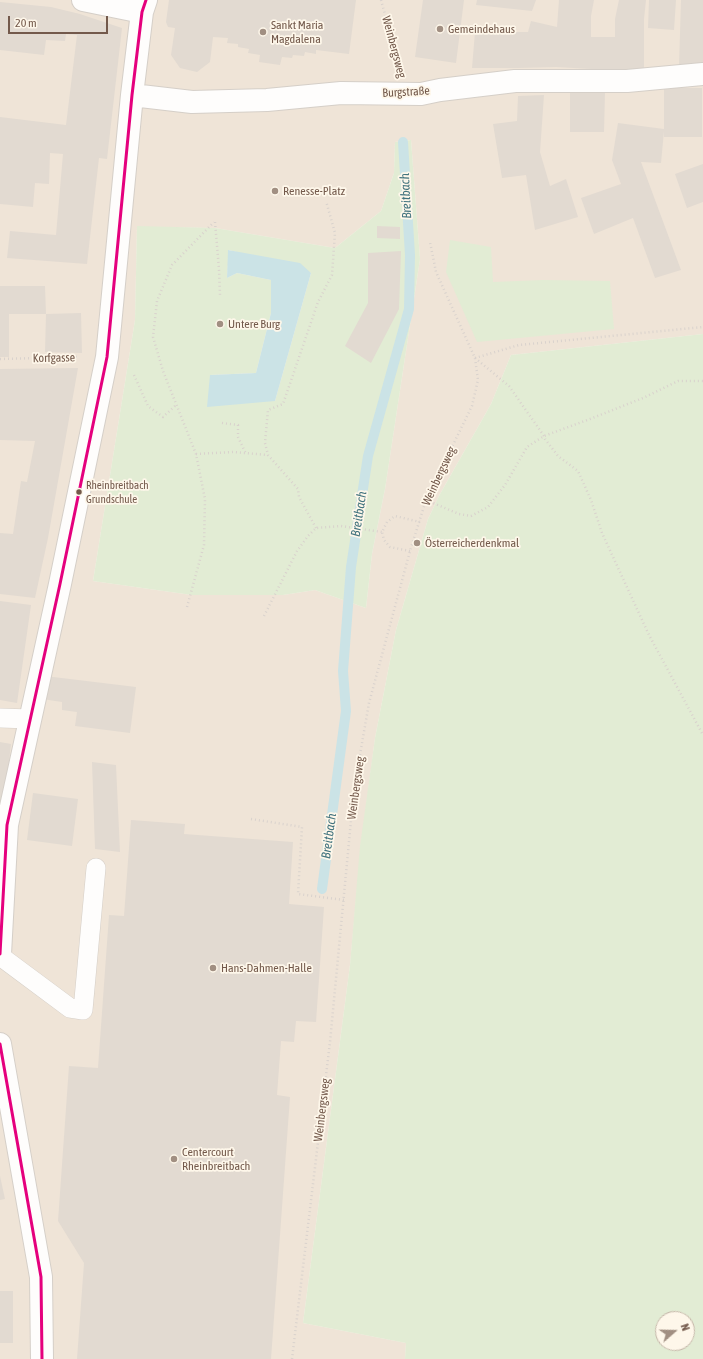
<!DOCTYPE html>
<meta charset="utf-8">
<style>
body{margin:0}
#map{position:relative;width:703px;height:1359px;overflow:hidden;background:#f6f2e9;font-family:"Asap Condensed",sans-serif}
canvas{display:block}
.north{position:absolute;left:655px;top:1311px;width:40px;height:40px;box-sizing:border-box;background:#fef7ea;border:1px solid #c6b8aa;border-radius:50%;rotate:70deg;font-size:11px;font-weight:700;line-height:16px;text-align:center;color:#73594b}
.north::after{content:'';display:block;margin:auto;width:14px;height:18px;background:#a18f82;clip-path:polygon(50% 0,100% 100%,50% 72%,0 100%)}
.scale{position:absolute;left:8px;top:16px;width:100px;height:18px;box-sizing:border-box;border:2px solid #73594b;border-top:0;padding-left:5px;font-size:12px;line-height:14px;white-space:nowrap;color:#73594b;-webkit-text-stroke:3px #fef7ea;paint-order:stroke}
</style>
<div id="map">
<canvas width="703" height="1359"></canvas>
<div class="north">N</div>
<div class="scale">20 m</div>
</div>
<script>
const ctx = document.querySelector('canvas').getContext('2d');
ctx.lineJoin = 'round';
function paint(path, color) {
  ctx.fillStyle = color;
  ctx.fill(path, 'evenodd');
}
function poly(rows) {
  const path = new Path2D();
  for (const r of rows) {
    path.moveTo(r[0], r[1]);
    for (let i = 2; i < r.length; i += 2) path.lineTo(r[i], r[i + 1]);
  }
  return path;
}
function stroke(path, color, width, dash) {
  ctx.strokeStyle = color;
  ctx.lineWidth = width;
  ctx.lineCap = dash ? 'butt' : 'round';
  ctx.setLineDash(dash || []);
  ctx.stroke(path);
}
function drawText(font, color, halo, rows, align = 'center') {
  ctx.font = font + ' "Asap Condensed",sans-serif';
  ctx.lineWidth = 3.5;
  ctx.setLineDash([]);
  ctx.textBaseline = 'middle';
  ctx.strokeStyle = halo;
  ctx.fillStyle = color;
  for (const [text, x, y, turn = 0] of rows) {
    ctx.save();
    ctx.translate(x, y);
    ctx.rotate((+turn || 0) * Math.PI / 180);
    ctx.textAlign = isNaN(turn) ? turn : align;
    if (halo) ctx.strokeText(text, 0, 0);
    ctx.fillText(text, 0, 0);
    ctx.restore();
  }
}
const residential = poly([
 [0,0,703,0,703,334,511,355,491,404,440,494,428,519,396,630,375,738,361,846,350,965,303,1323,406,1343,405,1359,0,1359],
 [411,140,420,259,385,489,372,554,366,608,315,590,283,595,192,595,93,581,135,320,137,227,215,228,335,248,381,211,394,173,395,142]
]);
const green = poly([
 [411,140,420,259,385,489,372,554,366,608,315,590,283,595,192,595,93,581,135,320,137,226,215,228,335,248,381,211,394,173,395,142],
 [229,250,311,273,275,401,210,375,256,373,271,313,271,280,237,273,227,278],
 [450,240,491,247,493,282,543,280,610,281,614,329,477,342,446,272],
 [703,334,703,1359,405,1359,406,1343,303,1323,350,965,360,846,375,738,396,630,428,519,440,494,491,404,511,355],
 [663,1319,687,1319,687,1343,663,1343]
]);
const water = poly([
 [228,250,300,263,311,273,275,401,207,407,210,375,256,373,271,313,271,280,237,273,227,278]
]);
const stream = poly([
 [322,889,346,711,343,671,351,567,368,456,409,309,410,255,403,142]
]);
const building = poly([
 [169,0,356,0,349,54,316,50,316,54,305,52,304,56,293,55,292,58,282,57,280,65,259,62,260,55,248,53,249,49,238,47,238,44,227,43,228,38,213,37,210,62,197,72,180,68,171,55,175,28,168,27,166,22],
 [423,0,464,0,456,63,415,57],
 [477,0,536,0,532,11,476,5],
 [559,0,594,0,591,16,591,37,615,37,615,19,619,0,646,0,644,19,644,69,591,69,556,67,518,68,472,68,475,32,528,32,531,21,557,27],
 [649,0,676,0,674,30,648,28],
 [681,0,703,0,703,65,679,67],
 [0,2,51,7,80,14,122,28,107,159,99,158,87,264,7,258,10,231,56,235,63,154,50,153,49,184,35,183,33,207,0,204,0,117,66,125,77,35,66,34,65,41,46,40,44,55,0,50],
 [664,88,702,88,702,137,664,137,664,131,661,163,641,162,681,270,655,278,633,218,594,234,581,198,621,184,612,160,618,123,664,129],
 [570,92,605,92,604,132,570,132],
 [544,95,540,152,550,186,566,179,578,217,535,230,526,175,502,178,493,124,517,121,518,96],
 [703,164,703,202,687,208,675,174],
 [377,226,400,227,400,239,377,238],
 [401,251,399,309,371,363,345,346,368,303,368,253],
 [0,286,45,286,46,314,81,313,82,353,45,352,46,314,9,314,9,357,0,357],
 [78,368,48,538,35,598,0,594,0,533,13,534,21,481,27,482,35,441,0,440,0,369],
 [0,601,31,605,17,703,0,700],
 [45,676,136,687,130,733,75,726,77,712,62,710,62,702,42,699],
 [0,742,11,744,7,778,0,815],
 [92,762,116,765,120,852,95,849],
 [33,793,78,799,72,846,27,840],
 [131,820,185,824,184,834,293,842,289,904,324,907,316,1022,296,1021,294,1042,281,1041,277,1095,290,1097,271,1359,77,1359,84,1263,58,1221,69,1066,98,1068,109,915,124,916],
 [0,1176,5,1199,0,1200],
 [0,1291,13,1291,13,1343,0,1343]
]);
const path = poly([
 [381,0,399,65],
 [215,222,219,269,220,295],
 [475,358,509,386,544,436,545,439,558,456,578,471,591,500,602,533,649,635,703,735],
 [475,358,519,345,703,327],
 [0,359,77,357],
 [134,375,148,406,163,417,176,405],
 [222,423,238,425,238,437,246,454],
 [196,454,233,452,268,455],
 [426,500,459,514,471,516,488,507,505,485,527,447,544,436,590,419,643,398,678,381,703,381],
 [316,528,299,497,298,489,268,455,265,443,268,410,283,404,318,302,332,275,335,233,326,201],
 [410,551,390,547,384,540,382,532,387,522,395,516,420,522],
 [187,607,204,545,205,499,196,454,163,371,153,337,157,301,172,265,214,222],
 [264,616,297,551,308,536,316,528,341,526,382,532],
 [251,819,302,827,298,894,344,900],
 [292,1359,330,1042,354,789,369,703,410,551,426,500,472,406,478,380,475,358,436,272,430,242]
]);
const service = poly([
 [0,718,30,719],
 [0,956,70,1008,83,1010,96,868]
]);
const minor = poly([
 [83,0,142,12],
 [132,95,192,102,267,100,341,93,421,94,440,90,515,81,627,81,703,74],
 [0,954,7,825,60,584,107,357,132,95,142,12,146,0],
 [0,1044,41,1277,42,1359]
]);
const bus1 = poly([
 [0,954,7,825,60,584,107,357,132,95,142,12,146,0],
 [0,1044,41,1277,42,1359]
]);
const markers = [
 [440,29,4,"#a18f82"],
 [263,32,4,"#a18f82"],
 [275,191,4,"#a18f82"],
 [220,324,4,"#a18f82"],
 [79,492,3.5,"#73594b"],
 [417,543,4,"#a18f82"],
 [213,968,4,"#a18f82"],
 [174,1159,4,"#a18f82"]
];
const busNames = [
 ["Rheinbreitbach",86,486],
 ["Grundschule",86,500]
];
const poiNames = [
 ["Sankt Maria",271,25],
 ["Magdalena",271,39],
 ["Gemeindehaus",448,29],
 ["Renesse-Platz",283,191],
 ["Untere Burg",228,324],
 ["Österreicherdenkmal",425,543],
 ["Hans-Dahmen-Halle",221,968],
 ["Centercourt",182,1152],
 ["Rheinbreitbach",182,1166]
];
const streetNames = [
 ["Weinbergsweg",394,47,75],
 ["Burgstraße",406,92,-3],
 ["Korfgasse",54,358,-1],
 ["Weinbergsweg",439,476,-65],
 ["Weinbergsweg",356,788,-82],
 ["Weinbergsweg",322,1110,-83]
];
const waterNames = [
 ["Breitbach",406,196,-93],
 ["Breitbach",359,514,-81],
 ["Breitbach",329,836,-82]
];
paint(residential, '#efe4d7');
paint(green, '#e2ecd4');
paint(water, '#cbe3e6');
stroke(stream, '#cbe3e6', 10);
paint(building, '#e2dad1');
stroke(service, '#d5cfc8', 20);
stroke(minor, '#d5cfc8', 24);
stroke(path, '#d9d2cd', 2.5, [1, 3]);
stroke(service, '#fefdfc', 19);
stroke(minor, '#fefdfc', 22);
stroke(bus1, '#e5007d', 3);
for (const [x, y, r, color] of markers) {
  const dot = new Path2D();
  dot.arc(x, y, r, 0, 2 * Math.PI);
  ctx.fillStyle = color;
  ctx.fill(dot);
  stroke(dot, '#fef7ea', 1.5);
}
drawText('11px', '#73594b', '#fef7ea', busNames, 'left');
drawText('12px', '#73594b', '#fef7ea', poiNames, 'left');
drawText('12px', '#73594b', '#fef7ea', streetNames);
drawText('italic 13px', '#43747f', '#fef7ea', waterNames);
</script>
